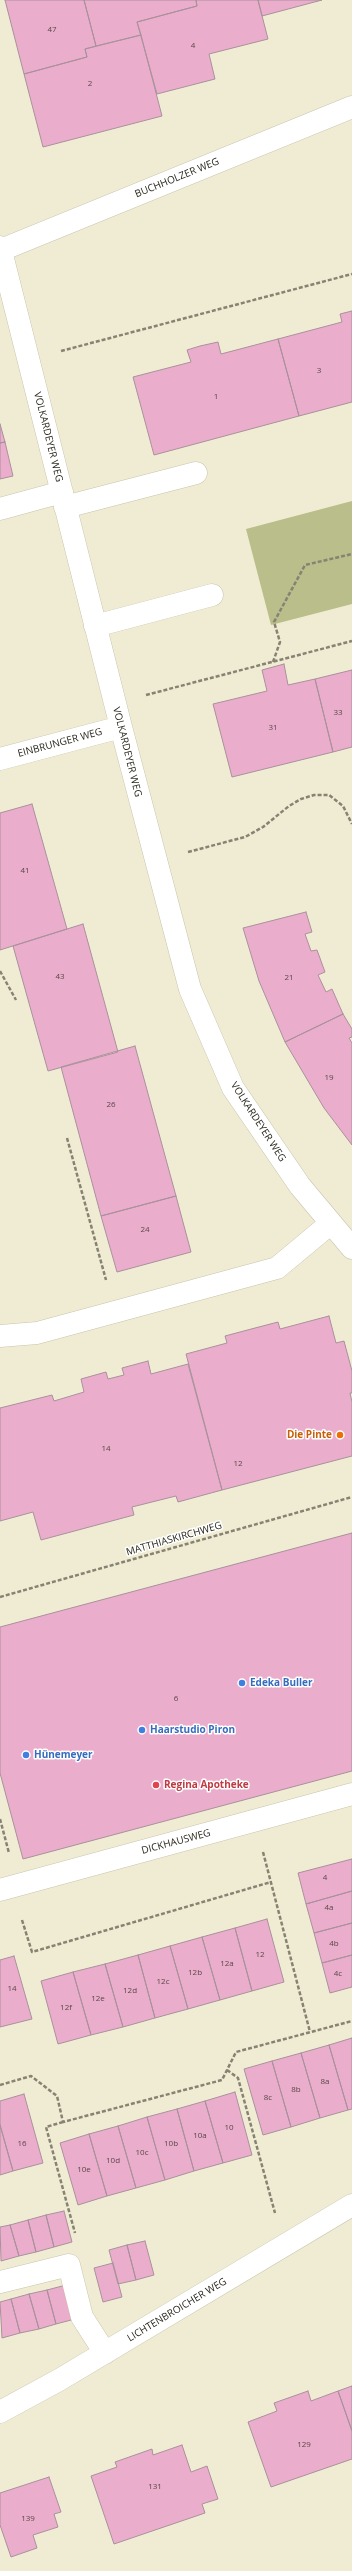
<!DOCTYPE html>
<meta charset="utf-8">
<style>
body{margin:0}
canvas{display:block;background:#f0ecd3}
</style>
<canvas width="352" height="2571"></canvas>
<script>
const ctx = document.querySelector('canvas').getContext('2d');
ctx.lineJoin = 'round';
function paint(path, color) {
  ctx.fillStyle = color;
  ctx.fill(path, 'evenodd');
}
function poly(rows) {
  const path = new Path2D();
  for (const r of rows) {
    path.moveTo(r[0], r[1]);
    for (let i = 2; i < r.length; i += 2) path.lineTo(r[i], r[i + 1]);
  }
  return path;
}
function stroke(path, color, width, dash) {
  ctx.strokeStyle = color;
  ctx.lineWidth = width;
  ctx.lineCap = dash ? 'butt' : 'round';
  ctx.setLineDash(dash || []);
  ctx.stroke(path);
}
function drawText(font, color, halo, rows, align = 'center') {
  ctx.font = font + ' "Open Sans",sans-serif';
  ctx.lineWidth = 3;
  ctx.setLineDash([]);
  ctx.textBaseline = 'middle';
  ctx.strokeStyle = halo;
  ctx.fillStyle = color;
  for (const [text, x, y, turn = 0] of rows) {
    ctx.save();
    ctx.translate(x, y);
    ctx.rotate((+turn || 0) * Math.PI / 180);
    ctx.textAlign = isNaN(turn) ? turn : align;
    if (halo) ctx.strokeText(text, 0, 0);
    ctx.fillText(text, 0, 0);
    ctx.restore();
  }
}
const green = poly([
 [352,501,352,604,271,625,246,529]
]);
const building = poly([
 [5,0,84,0,96,46,85,49,87,57,24,74,5,0],
 [84,0,196,0,197,6,137,22,141,35,96,46,84,0],
 [196,0,258,0,268,39,209,54,215,79,157,94,137,22,197,6,196,0],
 [258,0,322,0,262,16,258,0],
 [141,35,162,116,43,147,24,74,87,57,85,49,141,35],
 [352,311,352,402,299,416,278,339,342,322,340,314,352,311],
 [278,339,299,416,154,455,133,377,191,362,187,350,200,346,218,342,221,354,278,339],
 [0,424,5,442,0,443,0,424],
 [5,442,13,476,0,479,0,443,5,442],
 [284,664,288,685,315,679,333,752,232,777,213,704,267,691,262,670,284,664],
 [352,670,352,747,333,752,315,679,352,670],
 [32,804,67,929,0,950,0,813,32,804],
 [306,912,312,932,305,934,311,951,317,950,325,972,318,975,326,992,332,989,343,1014,285,1042,259,981,243,928,306,912],
 [83,924,118,1052,48,1071,13,946,83,924],
 [343,1014,352,1029,352,1037,349,1038,352,1043,352,1145,324,1108,285,1042,343,1014],
 [135,1046,176,1196,101,1216,61,1067,135,1046],
 [176,1196,191,1252,117,1272,101,1216,176,1196],
 [329,1316,336,1343,344,1341,352,1371,352,1393,350,1393,352,1402,352,1456,222,1490,186,1354,227,1343,225,1336,255,1328,278,1322,280,1329,329,1316],
 [148,1361,151,1374,188,1364,222,1490,178,1502,176,1496,132,1507,134,1515,41,1540,33,1512,0,1521,0,1408,52,1395,54,1401,84,1392,81,1379,106,1372,108,1379,124,1375,122,1368,148,1361],
 [352,1533,352,1771,23,1859,0,1773,0,1627,352,1533],
 [352,1859,352,1891,306,1904,298,1873,352,1859],
 [352,1891,352,1923,314,1933,306,1904,352,1891],
 [267,1919,284,1982,252,1991,235,1928,267,1919],
 [352,1923,352,1955,322,1963,314,1933,352,1923],
 [235,1928,252,1991,220,2000,202,1937,235,1928],
 [202,1937,220,2000,188,2009,170,1946,202,1937],
 [170,1946,188,2009,155,2018,138,1955,170,1946],
 [138,1955,155,2018,123,2027,105,1964,138,1955],
 [352,1955,352,1987,330,1993,322,1963,352,1955],
 [14,1956,32,2019,0,2027,0,1960,14,1956],
 [105,1964,123,2027,91,2035,73,1972,105,1964],
 [73,1972,91,2035,58,2044,41,1981,73,1972],
 [352,2038,352,2109,348,2110,329,2045,352,2038],
 [329,2045,348,2110,320,2118,301,2053,329,2045],
 [301,2053,320,2118,291,2127,272,2061,301,2053],
 [272,2061,291,2127,263,2135,244,2069,272,2061],
 [235,2092,252,2155,223,2163,205,2101,235,2092],
 [24,2094,43,2163,13,2171,0,2125,0,2101,24,2094],
 [205,2101,223,2163,194,2171,177,2109,205,2101],
 [177,2109,194,2171,165,2180,147,2117,177,2109],
 [147,2117,165,2180,136,2188,118,2126,147,2117],
 [0,2125,13,2171,0,2175,0,2125],
 [118,2126,136,2188,107,2196,89,2134,118,2126],
 [89,2134,107,2196,78,2205,60,2143,89,2134],
 [64,2211,72,2242,54,2247,46,2215,64,2211],
 [46,2215,54,2247,36,2252,28,2220,46,2215],
 [28,2220,36,2252,19,2256,10,2225,28,2220],
 [10,2225,19,2256,1,2261,0,2227,10,2225],
 [145,2241,154,2275,136,2280,127,2245,145,2241],
 [127,2245,136,2280,118,2284,109,2250,127,2245],
 [113,2263,122,2297,103,2302,94,2268,113,2263],
 [66,2285,75,2319,56,2324,47,2290,66,2285],
 [47,2290,56,2324,39,2329,29,2294,47,2290],
 [29,2294,39,2329,20,2333,11,2299,29,2294],
 [11,2299,20,2333,2,2338,0,2302,11,2299],
 [352,2386,352,2431,338,2391,352,2386],
 [308,2391,311,2401,338,2391,352,2431,352,2459,271,2487,248,2422,277,2411,274,2403,308,2391],
 [182,2445,191,2472,207,2466,218,2499,202,2504,205,2513,114,2544,91,2476,117,2467,115,2462,152,2449,153,2455,182,2445],
 [49,2477,61,2512,54,2514,58,2527,33,2535,37,2548,11,2557,0,2525,0,2493,49,2477]
]);
const path = poly([
 [61,351,352,274],
 [273,662,280,642,274,622,305,565,352,554],
 [146,695,352,641],
 [188,852,245,837,263,827,289,806,301,799,314,795,329,795,343,806,352,824],
 [0,971,16,1000],
 [67,1138,106,1280],
 [0,1597,352,1497],
 [0,1819,9,1853],
 [263,1852,310,2032],
 [22,1920,32,1952,271,1882],
 [227,2070,238,2078,275,2213],
 [0,2085,31,2076,57,2096,63,2122,222,2080,236,2052,352,2021],
 [63,2122,46,2127,75,2233]
]);
const minor = poly([
 [0,247,121,727,190,989,233,1088,300,1186,352,1248],
 [1,250,352,107],
 [65,507,196,473],
 [0,509,62,492],
 [95,626,212,595],
 [0,759,121,727],
 [0,1336,37,1333,277,1268,331,1223],
 [0,1890,352,1794],
 [0,2282,69,2265,82,2317,105,2353],
 [0,2412,59,2380,352,2205]
]);
const markers = [
 [340,1435,4,"#e8710a"],
 [242,1683,4,"#3f7fe0"],
 [142,1730,4,"#3f7fe0"],
 [26,1755,4,"#3f7fe0"],
 [156,1785,4,"#e0444e"]
];
const numberNames = [
 ["47",52,30],
 ["4",193,46],
 ["2",90,84],
 ["3",319,371],
 ["1",216,397],
 ["33",338,713],
 ["31",273,728],
 ["41",25,871],
 ["43",60,977],
 ["21",289,978],
 ["19",329,1078],
 ["26",111,1105],
 ["24",145,1230],
 ["14",106,1449],
 ["12",238,1464],
 ["6",176,1699],
 ["4",325,1878],
 ["4a",329,1908],
 ["4b",334,1944],
 ["12",260,1955],
 ["12a",227,1964],
 ["12b",195,1973],
 ["4c",338,1974],
 ["12c",163,1982],
 ["14",12,1989],
 ["12d",130,1991],
 ["12e",98,1999],
 ["12f",66,2008],
 ["8a",325,2082],
 ["8b",296,2090],
 ["8c",268,2098],
 ["10",229,2128],
 ["10a",200,2136],
 ["16",22,2144],
 ["10b",171,2144],
 ["10c",142,2153],
 ["10d",113,2161],
 ["10e",84,2170],
 ["129",304,2445],
 ["131",155,2487],
 ["139",28,2519]
];
const streetNames = [
 ["BUCHHOLZER WEG",177,178,-22],
 ["VOLKARDEYER WEG",48,437,76],
 ["EINBRUNGER WEG",60,743,-15],
 ["VOLKARDEYER WEG",127,752,76],
 ["VOLKARDEYER WEG",258,1122,57],
 ["MATTHIASKIRCHWEG",174,1539,-16],
 ["DICKHAUSWEG",176,1842,-15],
 ["LICHTENBROICHER WEG",177,2310,-31]
];
const foodNames = [
 ["Die Pinte",332,1435]
];
const shopNames = [
 ["Edeka Buller",250,1683],
 ["Haarstudio Piron",150,1730],
 ["Hünemeyer",34,1755]
];
const healthNames = [
 ["Regina Apotheke",164,1785]
];
paint(green, '#babe8a');
paint(building, '#eaadcb');
stroke(building, '#a9919c', 1);
stroke(minor, '#c8c4ac', 23);
stroke(path, '#868372', 2.5, [4, 2]);
stroke(minor, '#fff', 22);
for (const [x, y, r, color] of markers) {
  const dot = new Path2D();
  dot.arc(x, y, r, 0, 2 * Math.PI);
  ctx.fillStyle = color;
  ctx.fill(dot);
  stroke(dot, '#fff', 1.5);
}
drawText('8px', '#594849', null, numberNames);
drawText('10px', '#29271e', '#fff', streetNames);
drawText('bold 10px', '#c56008', '#fff', foodNames, 'right');
drawText('bold 10px', '#366cbe', '#fff', shopNames, 'left');
drawText('bold 10px', '#be3a42', '#fff', healthNames, 'left');
</script>
